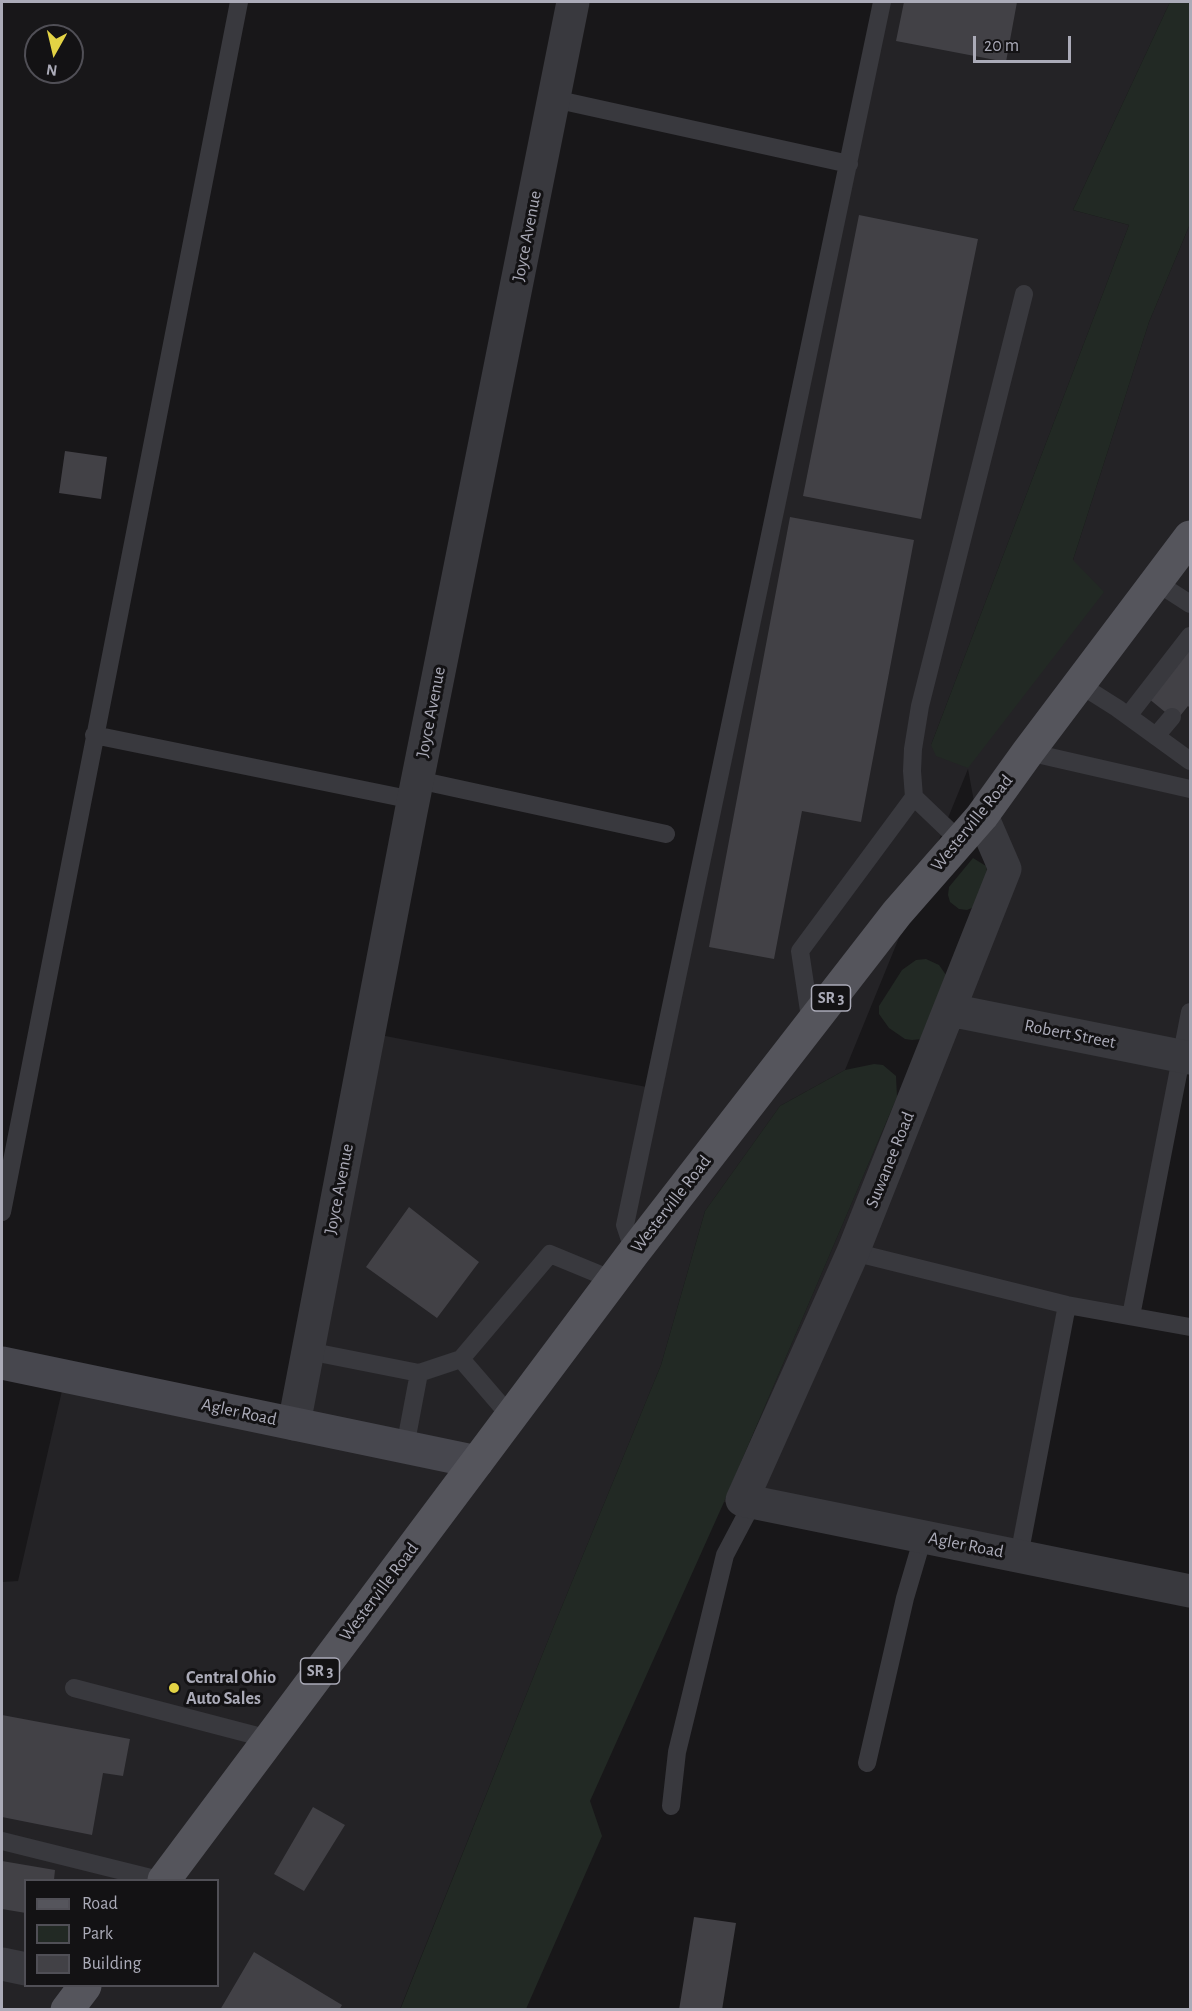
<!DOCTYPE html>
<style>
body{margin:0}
#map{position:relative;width:1192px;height:2011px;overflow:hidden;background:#181719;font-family:"Alegreya Sans",sans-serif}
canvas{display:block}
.frame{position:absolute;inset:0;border:3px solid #ababb8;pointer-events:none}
.legend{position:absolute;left:24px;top:1879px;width:195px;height:108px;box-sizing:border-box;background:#131214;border:2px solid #504f56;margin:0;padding:8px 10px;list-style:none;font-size:18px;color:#ababb8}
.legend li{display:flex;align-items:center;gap:12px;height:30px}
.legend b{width:30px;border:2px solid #504f56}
.north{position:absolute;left:24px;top:24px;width:60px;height:60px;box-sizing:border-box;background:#131214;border:2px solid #504f56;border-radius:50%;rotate:188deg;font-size:16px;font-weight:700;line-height:24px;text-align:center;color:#ababb8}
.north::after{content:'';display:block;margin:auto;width:21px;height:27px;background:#e3d345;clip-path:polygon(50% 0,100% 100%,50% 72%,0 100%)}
.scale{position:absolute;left:973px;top:36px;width:98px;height:27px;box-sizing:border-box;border:3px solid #ababb8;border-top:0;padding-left:8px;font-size:18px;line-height:21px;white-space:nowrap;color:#ababb8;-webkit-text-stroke:4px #131214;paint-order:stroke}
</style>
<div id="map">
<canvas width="1192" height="2011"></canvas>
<div class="frame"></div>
<ul class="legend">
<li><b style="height:8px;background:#55555c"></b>Road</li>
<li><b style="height:16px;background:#222924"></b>Park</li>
<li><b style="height:16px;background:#424146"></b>Building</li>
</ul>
<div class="north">N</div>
<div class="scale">20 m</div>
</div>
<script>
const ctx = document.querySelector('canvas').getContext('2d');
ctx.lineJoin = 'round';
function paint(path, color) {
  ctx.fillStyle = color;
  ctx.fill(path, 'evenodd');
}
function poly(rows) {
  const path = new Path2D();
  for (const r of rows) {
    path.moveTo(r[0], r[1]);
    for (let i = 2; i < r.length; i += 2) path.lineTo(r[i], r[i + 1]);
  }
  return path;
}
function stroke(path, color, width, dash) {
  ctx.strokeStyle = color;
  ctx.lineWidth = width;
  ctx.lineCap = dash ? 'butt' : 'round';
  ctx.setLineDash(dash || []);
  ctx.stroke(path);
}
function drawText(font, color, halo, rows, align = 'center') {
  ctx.font = font + ' "Alegreya Sans",sans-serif';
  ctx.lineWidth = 6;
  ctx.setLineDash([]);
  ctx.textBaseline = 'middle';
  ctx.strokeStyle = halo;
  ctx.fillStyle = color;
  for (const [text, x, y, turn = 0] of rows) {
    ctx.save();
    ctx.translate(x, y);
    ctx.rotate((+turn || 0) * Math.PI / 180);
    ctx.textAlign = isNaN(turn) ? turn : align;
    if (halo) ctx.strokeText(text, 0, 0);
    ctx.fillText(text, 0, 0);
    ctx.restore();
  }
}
const built = poly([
 [879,2,1170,2,1073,210,1129,225,931,745,1073,560,1149,322,1190,224,1190,1020,1130,1313,1070,1305,1020,1563,724,1502,984,893,988,878,968,769,845,1070,780,1106,705,1211,661,1365,551,1633,400,2009,2,2010,2,1582,18,1581,67,1369,292,1409,365,1032,662,1090],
 [26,1880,218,1880,218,1986,26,1986]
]);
const green = poly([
 [1170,2,1190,2,1190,224,1149,322,1073,560,1104,592,968,768,936,756,931,745,1129,225,1073,210],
 [973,858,986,866,988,878,974,907,967,910,959,909,950,902,948,895,949,887],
 [926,959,939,965,946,975,922,1039,912,1040,905,1039,889,1028,879,1014,879,1006,902,970,916,960],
 [874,1064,883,1065,896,1076,897,1097,724,1502,590,1801,602,1836,526,2009,400,2010,551,1633,661,1365,705,1211,780,1106,845,1070]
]);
const building = poly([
 [904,2,1017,2,1006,62,896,41],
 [859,215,978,239,921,519,803,496],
 [65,451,107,457,101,499,59,493],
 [790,517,914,540,861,822,802,811,774,959,709,947],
 [1190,644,1190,708,1188,706,1176,721,1148,698],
 [409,1207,479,1262,437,1318,366,1267],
 [2,1715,130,1739,123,1776,103,1773,92,1835,2,1817],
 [313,1807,345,1825,304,1891,274,1874],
 [2,1861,55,1870,54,1880,26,1880,26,1913,2,1909],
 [694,1917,736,1923,722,2010,679,2010],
 [254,1952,342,2005,339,2010,220,2010]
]);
const service = poly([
 [554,99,849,164],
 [1156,582,1190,604],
 [1079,684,1117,708,1190,761],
 [1128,716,1190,636],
 [94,735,413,800],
 [1156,736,1172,717],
 [1028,752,1190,789],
 [418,780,666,834],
 [914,797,912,771,913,749,920,706,1024,294],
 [811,1024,800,951,914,797,960,841],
 [2,1212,239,2],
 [634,1252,625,1225,882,2],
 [853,1252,1067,1305,1190,1327],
 [1131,1316,1190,1012],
 [308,1351,419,1373,405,1447],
 [419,1373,461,1359],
 [511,1417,461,1359,550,1254,613,1280],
 [1019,1556,1067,1305],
 [74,1688,269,1739],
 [867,1763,905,1598,923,1537],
 [671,1806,677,1752,725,1555,753,1502],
 [2,1841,159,1880]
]);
const minor = poly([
 [982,816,1005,869,853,1252,742,1500,1190,1591],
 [950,1010,1190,1058],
 [2,1964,26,1969]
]);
const tertiary = poly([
 [294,1424,411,812,573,2]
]);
const secondary = poly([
 [2,1363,477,1462]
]);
const primary = poly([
 [164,1880,634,1252,897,913,982,816,1028,752,1190,537],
 [67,2010,85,1986]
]);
const markers = [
 [174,1688,6,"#e3d345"]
];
const shields = [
 [831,998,39],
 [320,1671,39]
];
const shieldNames = [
 ["SR 3",831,998],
 ["SR 3",320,1671]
];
const streetNames = [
 ["Joyce Avenue",527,236,-79],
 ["Joyce Avenue",431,712,-79],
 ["Westerville Road",972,823,-51],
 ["Robert Street",1070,1034,11],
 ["Suwanee Road",890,1160,-68],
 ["Joyce Avenue",339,1189,-79],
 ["Westerville Road",671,1204,-52],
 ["Agler Road",239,1412,12],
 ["Agler Road",966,1545,11],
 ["Westerville Road",379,1592,-53]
];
const poiNames = [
 ["Central Ohio",186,1678],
 ["Auto Sales",186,1699]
];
paint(built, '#242326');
paint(green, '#222924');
paint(building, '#424146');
stroke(service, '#39393e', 18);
stroke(minor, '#39393e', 33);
stroke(tertiary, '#39393e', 33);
stroke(secondary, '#47474e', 33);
stroke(primary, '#55555c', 33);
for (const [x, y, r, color] of markers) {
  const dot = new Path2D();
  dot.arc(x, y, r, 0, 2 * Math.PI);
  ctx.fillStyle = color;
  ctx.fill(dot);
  stroke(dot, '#131214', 2);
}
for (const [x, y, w] of shields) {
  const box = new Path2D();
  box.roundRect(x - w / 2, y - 13, w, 26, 4.5);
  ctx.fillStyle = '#131214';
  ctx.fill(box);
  stroke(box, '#ababb8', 1.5);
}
drawText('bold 16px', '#ababb8', null, shieldNames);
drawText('18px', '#ababb8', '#131214', streetNames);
drawText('bold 18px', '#ababb8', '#131214', poiNames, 'left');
</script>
